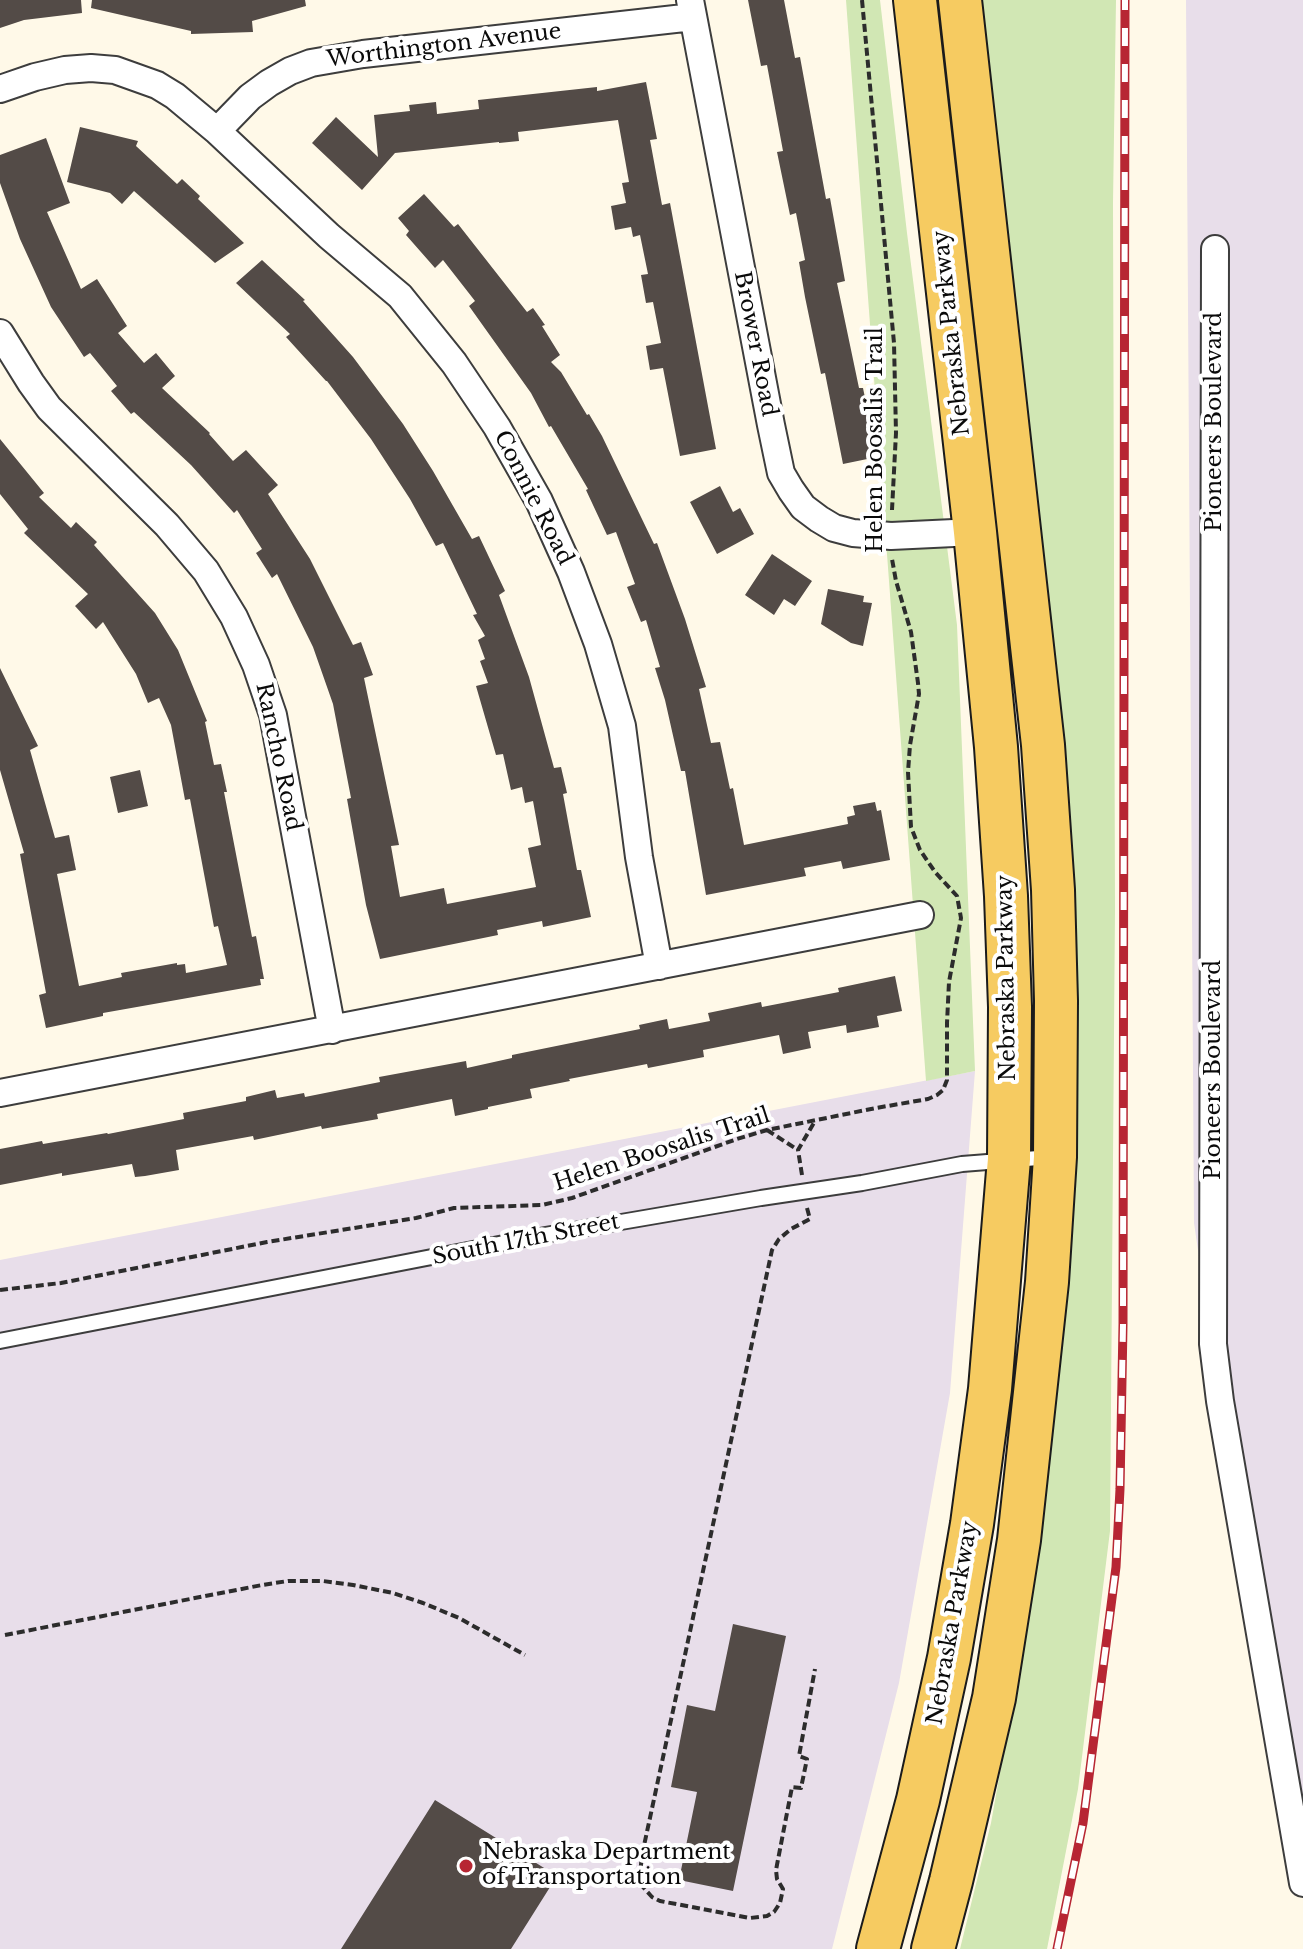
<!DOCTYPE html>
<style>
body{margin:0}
canvas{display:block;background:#fff9e8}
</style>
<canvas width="1303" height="1949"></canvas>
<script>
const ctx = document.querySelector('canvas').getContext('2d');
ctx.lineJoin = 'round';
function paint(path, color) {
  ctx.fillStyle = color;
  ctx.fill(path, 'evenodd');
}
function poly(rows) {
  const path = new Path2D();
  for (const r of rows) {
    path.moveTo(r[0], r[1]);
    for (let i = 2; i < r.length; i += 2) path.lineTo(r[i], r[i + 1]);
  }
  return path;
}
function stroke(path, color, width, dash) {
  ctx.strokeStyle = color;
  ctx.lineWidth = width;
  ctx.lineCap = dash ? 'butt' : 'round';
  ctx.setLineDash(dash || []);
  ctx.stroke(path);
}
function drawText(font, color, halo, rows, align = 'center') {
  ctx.font = font + ' "Libre Baskerville",serif';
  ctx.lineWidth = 8;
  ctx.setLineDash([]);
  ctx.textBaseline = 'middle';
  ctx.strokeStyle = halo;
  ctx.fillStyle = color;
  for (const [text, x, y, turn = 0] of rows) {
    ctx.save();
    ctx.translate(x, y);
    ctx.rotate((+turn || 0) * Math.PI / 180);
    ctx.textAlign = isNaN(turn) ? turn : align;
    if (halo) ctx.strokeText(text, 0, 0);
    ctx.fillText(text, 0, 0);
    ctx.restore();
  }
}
const industrial = poly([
 [1186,0,1303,0,1303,1883,1220,1401,1194,1223],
 [975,1071,950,1393,899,1683,832,1949,0,1949,0,1260]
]);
const green = poly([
 [846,0,880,0,907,233,957,625,975,1071,926,1081],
 [976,0,1116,0,1113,203,1115,910,1110,1531,1078,1789,1047,1949,960,1949,991,1823,1009,1722,1064,1280]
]);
const building = poly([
 [0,0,81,0,82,13,24,20,0,28],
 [92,0,305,0,306,6,252,21,253,32,191,34,191,31,91,8],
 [748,0,784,0,795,58,800,57,826,199,830,198,845,281,837,283,859,388,863,388,877,457,843,464,825,373,821,374,805,297,799,262,805,260,796,213,790,215,777,152,783,151,767,65,761,66],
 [646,82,657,139,650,140,662,205,670,203,716,449,680,456,663,368,650,370,646,346,661,343,653,302,646,303,641,275,648,274,640,235,633,237,631,227,615,230,611,206,626,203,622,183,629,182,618,120,518,132,519,141,499,143,499,142,395,153,362,190,312,143,336,117,378,157,374,115,410,111,409,105,436,102,437,114,479,109,478,100,597,87,597,91],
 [80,127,138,141,136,146,177,184,182,179,200,196,198,199,244,243,215,263,134,191,122,204,110,193,67,182],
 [46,138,70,203,47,212,81,289,97,279,127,326,118,333,144,363,156,353,175,376,162,388,210,433,209,434,233,461,246,450,278,485,268,494,310,559,353,645,361,642,373,675,364,678,399,845,391,846,400,897,444,888,447,904,536,887,528,848,541,845,533,801,525,803,522,787,511,790,503,754,496,755,476,686,488,683,480,661,485,659,478,640,485,636,473,615,477,614,443,543,436,546,410,499,371,439,327,381,326,381,286,337,290,334,236,283,262,260,305,300,303,301,353,357,403,424,433,471,472,539,479,536,505,591,499,595,529,677,554,768,561,767,567,793,563,794,577,870,581,870,591,917,543,927,542,921,497,930,498,935,380,959,366,905,347,799,351,798,333,704,313,647,277,574,272,578,256,553,262,549,237,510,234,513,191,465,134,412,131,414,111,391,117,386,90,353,84,357,51,307,20,239,0,183,0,155],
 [424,194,454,227,458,224,527,312,533,308,545,325,542,326,560,355,551,362,561,372,587,415,589,414,602,436,654,544,657,543,685,619,706,687,699,689,711,743,720,742,730,789,733,788,744,845,848,824,847,817,855,815,853,806,875,802,877,811,881,810,890,860,843,869,841,861,804,868,806,876,706,895,685,771,681,771,665,700,655,668,660,667,646,620,641,622,627,587,635,584,616,532,607,535,586,490,588,489,551,426,549,427,531,393,469,306,475,301,443,260,435,268,406,235,409,231,398,218],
 [0,439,44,493,39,497,71,528,76,522,97,542,94,545,155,613,178,650,207,721,205,722,214,765,221,764,227,792,224,792,252,937,256,936,264,979,260,979,261,985,103,1013,103,1016,46,1028,39,995,46,993,20,854,24,853,0,770,0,668,38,746,30,750,55,838,69,835,76,870,57,874,79,986,122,977,121,973,177,963,177,965,185,964,186,973,227,965,218,926,214,927,190,799,185,800,171,725,159,698,148,703,136,674,103,622,96,629,75,606,88,594,24,533,28,529,0,494],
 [720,486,733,512,740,508,754,534,717,554,690,502],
 [772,554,812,581,795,606,784,599,774,615,745,595],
 [828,589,864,596,863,602,872,603,863,646,851,643,821,624],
 [140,770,148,806,118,813,110,777],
 [895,976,902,1011,877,1016,879,1027,847,1033,846,1025,808,1032,811,1048,783,1054,779,1035,703,1050,704,1057,648,1068,647,1064,569,1079,570,1081,530,1089,532,1098,488,1107,488,1109,455,1116,452,1099,377,1114,378,1119,322,1129,321,1126,254,1140,253,1136,176,1150,179,1170,145,1176,135,1177,132,1164,62,1176,62,1173,0,1185,0,1149,42,1141,43,1144,107,1133,108,1134,184,1119,183,1113,246,1101,246,1097,275,1090,277,1098,304,1093,305,1097,380,1082,379,1077,466,1061,467,1068,512,1058,512,1055,640,1029,639,1025,667,1019,669,1029,710,1021,708,1013,761,1002,762,1007,839,992,838,988],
 [733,1624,786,1636,733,1891,679,1880,697,1792,671,1787,687,1705,715,1711],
 [435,1800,557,1876,511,1949,341,1949]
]);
const path = poly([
 [862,0,894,343,896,433,892,510],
 [767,1130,798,1150],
 [802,1175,798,1150,815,1121],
 [807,1208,810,1219,791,1229,779,1239,772,1250,642,1855,640,1874,642,1886,652,1897,660,1901,750,1918,767,1916,774,1912,780,1903,783,1889,777,1879,776,1870,792,1787,801,1788,807,1759,799,1756,815,1669],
 [0,1290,61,1283,267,1242,416,1218,454,1208,542,1205,572,1198,737,1139,767,1130,876,1108,928,1099,937,1095,943,1090,947,1080,947,1023,949,982,961,918,957,896,935,872,920,850,911,827,908,772,910,745,919,694,918,683,911,632,896,581,892,559],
 [5,1635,262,1585,288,1581,323,1581,353,1585,393,1593,423,1603,459,1618,525,1655]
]);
const lane = poly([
 [0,1341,545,1235,761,1198,862,1183,962,1164,1051,1157]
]);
const street = poly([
 [690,0,771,425,781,473,791,490,803,507,819,519,834,528,853,533,891,536,975,532],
 [0,89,35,77,65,70,91,68,115,70,157,85,175,96,217,131,329,236,400,296,454,363,497,427,539,501,571,572,598,644,622,726,639,857,659,966],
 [217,131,250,97,269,83,290,71,311,63,363,54,693,17],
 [1215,249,1213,1344,1220,1401,1303,1883],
 [0,333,31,383,49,408,167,525,206,571,234,617,256,665,273,715,332,1030],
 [0,1093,920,915]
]);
const primary = poly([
 [878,1949,918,1800,949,1658,972,1524,990,1389,1009,1159,1010,1007,1006,896,996,747,975,532,915,0],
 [933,1949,951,1881,994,1698,1019,1540,1047,1282,1055,1157,1056,1001,1053,890,1043,745,960,0]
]);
const rail = poly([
 [1057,1949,1083,1823,1116,1567,1120,1489,1123,1325,1125,0]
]);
const markers = [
 [466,1866,8,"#b72633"]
];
const streetNames = [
 ["Worthington Avenue",444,46,-7],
 ["Nebraska Parkway",952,333,-96],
 ["Brower Road",755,344,79],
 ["Pioneers Boulevard",1215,422,-90],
 ["Helen Boosalis Trail",876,440,-90],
 ["Connie Road",533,498,63],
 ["Rancho Road",278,757,78],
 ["Nebraska Parkway",1007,978,-91],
 ["Pioneers Boulevard",1214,1070,-90],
 ["Helen Boosalis Trail",662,1150,-18],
 ["South 17th Street",526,1240,-11],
 ["Nebraska Parkway",953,1623,-80]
];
const poiNames = [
 ["Nebraska Department",482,1853],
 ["of Transportation",482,1878]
];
paint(industrial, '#e8deea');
paint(green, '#d1e7b4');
paint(building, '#534b47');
stroke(lane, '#3d3d3d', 18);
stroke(street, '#3d3d3d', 30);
stroke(primary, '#1b1b1b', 46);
stroke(path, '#2c2c2c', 4, [8, 4]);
stroke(lane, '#fff', 14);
stroke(street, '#fff', 26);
stroke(primary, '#f6cb61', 42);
stroke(rail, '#b72633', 9);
stroke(rail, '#fff', 6, [18]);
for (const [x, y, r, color] of markers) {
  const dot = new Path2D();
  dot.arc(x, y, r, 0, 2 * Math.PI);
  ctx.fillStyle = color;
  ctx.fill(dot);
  stroke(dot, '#fff', 3);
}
drawText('22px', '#0a0a0a', '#fff', streetNames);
drawText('22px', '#0a0a0a', '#fff', poiNames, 'left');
</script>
